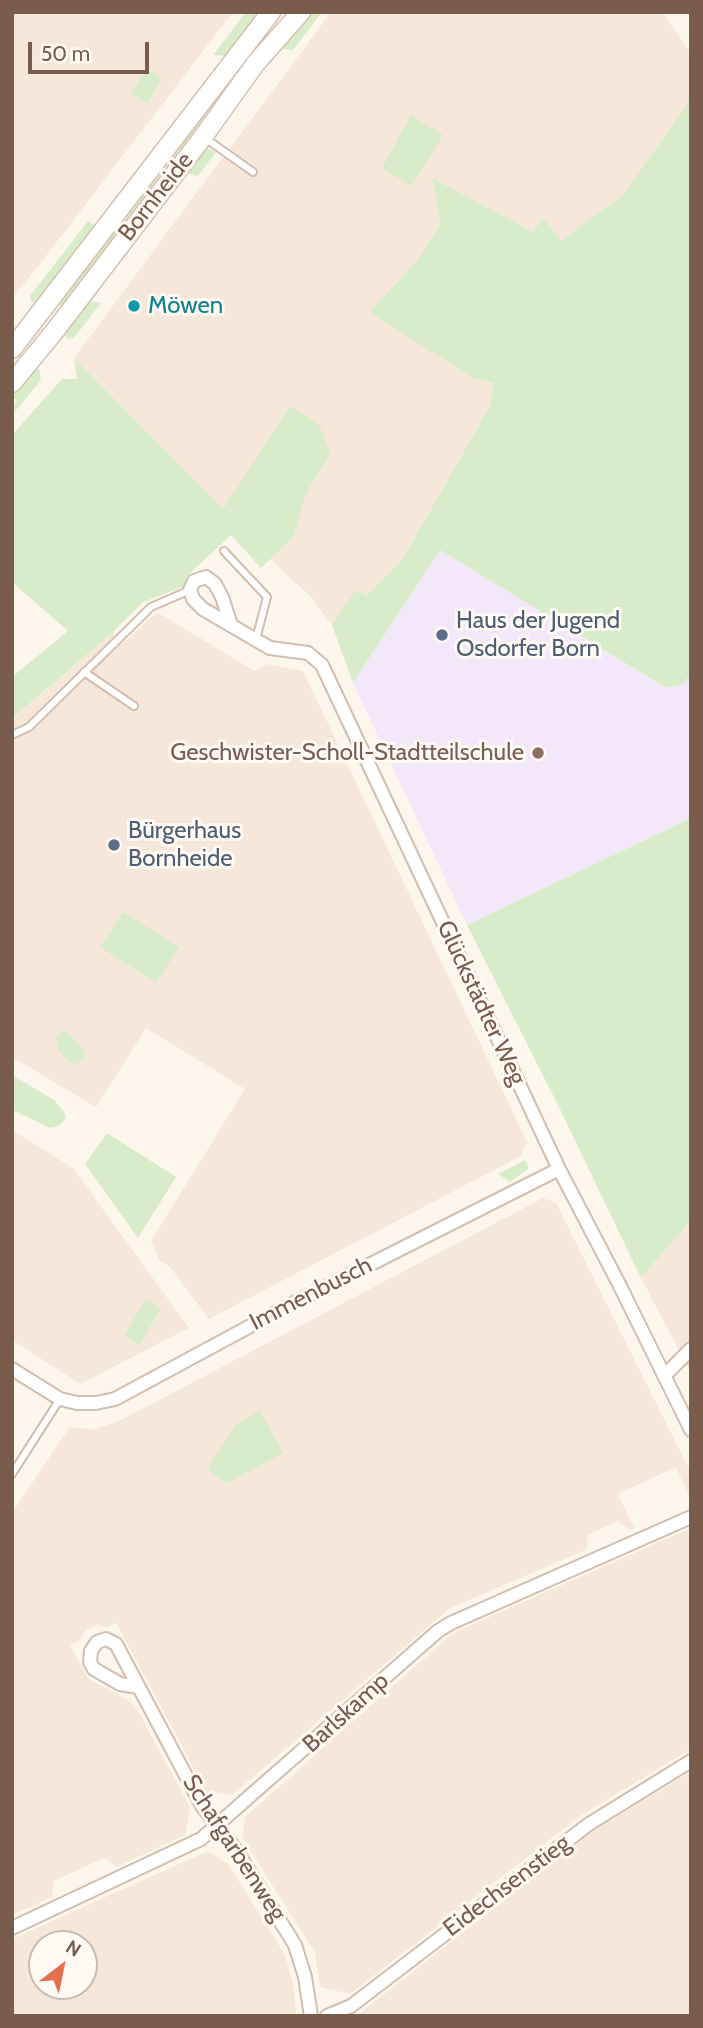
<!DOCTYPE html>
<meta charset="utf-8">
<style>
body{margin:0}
#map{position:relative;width:703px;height:2028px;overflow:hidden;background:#fdf6ec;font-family:Cabin,sans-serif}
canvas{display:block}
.frame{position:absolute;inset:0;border:14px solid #7a5c4d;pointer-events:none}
.north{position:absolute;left:28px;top:1930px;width:70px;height:70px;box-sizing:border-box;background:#fffaf3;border:2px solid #cabbb1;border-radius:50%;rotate:32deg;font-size:19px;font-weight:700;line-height:28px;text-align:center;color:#7a5c4d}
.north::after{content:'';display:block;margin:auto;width:24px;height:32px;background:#e76f51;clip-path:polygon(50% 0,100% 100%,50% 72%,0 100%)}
.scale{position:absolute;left:28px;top:42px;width:121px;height:32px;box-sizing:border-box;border:4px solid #7a5c4d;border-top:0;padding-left:9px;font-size:21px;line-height:24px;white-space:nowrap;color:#7a5c4d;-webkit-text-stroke:5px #fffaf3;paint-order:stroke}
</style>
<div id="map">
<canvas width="703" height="2028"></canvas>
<div class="frame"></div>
<div class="north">N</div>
<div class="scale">50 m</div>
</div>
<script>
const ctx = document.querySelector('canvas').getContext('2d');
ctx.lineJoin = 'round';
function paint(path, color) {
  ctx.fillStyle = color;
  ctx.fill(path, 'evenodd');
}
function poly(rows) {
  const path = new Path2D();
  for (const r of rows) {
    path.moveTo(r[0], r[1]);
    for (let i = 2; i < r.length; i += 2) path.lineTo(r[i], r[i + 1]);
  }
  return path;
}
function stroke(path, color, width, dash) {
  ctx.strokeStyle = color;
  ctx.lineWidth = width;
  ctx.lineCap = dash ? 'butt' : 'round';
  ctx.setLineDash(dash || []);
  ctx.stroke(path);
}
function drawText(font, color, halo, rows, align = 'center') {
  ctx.font = font + ' Cabin,sans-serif';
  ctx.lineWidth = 6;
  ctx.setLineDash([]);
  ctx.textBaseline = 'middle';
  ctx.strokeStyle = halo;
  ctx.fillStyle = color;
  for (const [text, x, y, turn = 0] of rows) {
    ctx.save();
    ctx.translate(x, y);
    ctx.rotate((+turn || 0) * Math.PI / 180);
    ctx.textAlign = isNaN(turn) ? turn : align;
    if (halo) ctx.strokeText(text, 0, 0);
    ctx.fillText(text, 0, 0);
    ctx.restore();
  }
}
const residential = poly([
 [12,12,233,12,36,269,12,298],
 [331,12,662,12,691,53,691,98,624,194,561,242,544,219,533,232,432,179,440,224,417,261,369,312,474,379,494,383,490,406,402,560,366,596,356,591,332,625,312,598,270,559,294,536,289,407,223,509,74,358],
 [157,612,255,671,266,664,303,671,527,1142,521,1156,209,1319,170,1267,159,1260,151,1241,245,1089,146,1028,96,1107,12,1057,12,720,113,632,121,645],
 [12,1130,73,1168,189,1328,80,1384,12,1340],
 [543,1198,556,1203,691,1473,691,1501,676,1467,618,1494,634,1528,631,1530,617,1521,588,1535,586,1550,450,1608,232,1795,206,1791,116,1623,108,1627,97,1625,86,1630,79,1641,70,1646,89,1679,122,1696,135,1706,190,1807,185,1835,117,1867,104,1858,54,1881,52,1897,12,1915,12,1513,69,1428,95,1429,121,1420],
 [691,1220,691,1373,641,1278],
 [691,1528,691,1749,583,1814,350,1994,320,1987,315,1953,242,1837,245,1817,453,1633],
 [691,1772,691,2016,356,2016,593,1831],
 [208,1851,228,1864,285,1955,294,1988,296,2016,12,2016,12,1939],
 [42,1944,84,1944,84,1986,42,1986]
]);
const education = poly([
 [440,550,665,688,683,684,691,673,691,818,467,925,353,683]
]);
const green = poly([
 [246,12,264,12,230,56,213,55],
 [308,12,322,12,293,50,277,48],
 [146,69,162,78,147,103,131,93],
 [215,94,218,96,197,136,66,308,61,308,57,301],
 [691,98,691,673,683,684,666,688,440,550,353,683,332,625,356,590,366,596,402,560,490,406,494,383,474,379,369,312,417,261,440,224,432,178,533,232,543,218,561,241,624,194],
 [411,115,443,135,412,186,382,168],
 [202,147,216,152,198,176,183,172],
 [88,221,94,225,65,263,68,270,39,309,31,301,30,296],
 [84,300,101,303,74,338,68,339,61,332],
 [74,358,223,509,290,406,319,424,330,453,305,495,294,536,261,568,231,535,190,573,183,587,143,602,113,632,12,719,12,677,68,631,12,582,12,435,62,379,77,379],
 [32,369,39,369,41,380,12,415,12,407,17,401,12,397,12,392],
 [691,818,691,1220,641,1278,559,1107,467,925],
 [123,912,179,947,156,983,100,947],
 [63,1031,68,1032,85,1052,84,1058,75,1064,68,1061,57,1048,56,1035],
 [12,1075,54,1100,64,1112,66,1118,59,1126,50,1128,12,1110],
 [107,1133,176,1177,138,1238,85,1164],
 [525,1160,529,1168,510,1182,498,1174],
 [146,1299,161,1308,139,1345,124,1336],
 [260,1411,283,1453,227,1483,207,1470,236,1424]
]);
const lane = poly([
 [205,138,253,172],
 [224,551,267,597,256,639],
 [84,672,134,706],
 [12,735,29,727,151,607,190,590],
 [12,1474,60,1399]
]);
const street = poly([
 [231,625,222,597,215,584,206,577,194,581,190,590,193,599,203,609,256,640,270,648,308,653,322,665,559,1169,620,1286,691,1430],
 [12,1369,60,1399,77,1403,96,1403,115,1399,280,1310,559,1169],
 [664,1376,691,1349],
 [138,1687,120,1684,94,1669,90,1662,91,1651,97,1642,106,1639,116,1644,202,1806,236,1850,295,1945,305,1977,311,2016],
 [12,1928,201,1839,438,1631,451,1623,691,1517],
 [327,2016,351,2006,589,1824,691,1761]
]);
const secondary = poly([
 [12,349,271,12],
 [12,383,54,332,203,137,256,63,301,12]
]);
const markers = [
 [134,306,7,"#0f9aa8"],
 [442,635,7,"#5c6f8a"],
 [538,753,7,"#8d6e63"],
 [114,845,7,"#5c6f8a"]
];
const streetNames = [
 ["Bornheide",156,197,-52],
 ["Glückstädter Weg",481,1003,65],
 ["Immenbusch",311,1294,-27],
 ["Barlskamp",346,1713,-42],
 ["Schafgarbenweg",234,1848,57],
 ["Eidechsenstieg",507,1886,-37]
];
const cultureNames = [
 ["Möwen",148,306]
];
const serviceNames = [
 ["Haus der Jugend",456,621],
 ["Osdorfer Born",456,649],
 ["Bürgerhaus",128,831],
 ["Bornheide",128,859]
];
const educationNames = [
 ["Geschwister-Scholl-Stadtteilschule",524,753]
];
paint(residential, '#f5e8da');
paint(education, '#f3e8fa');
paint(green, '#d8ecc9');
stroke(lane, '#d1beb0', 10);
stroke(street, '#d1beb0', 16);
stroke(secondary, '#d6c0b0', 21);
stroke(lane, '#fff', 6);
stroke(street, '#fff', 12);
stroke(secondary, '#fff', 18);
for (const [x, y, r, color] of markers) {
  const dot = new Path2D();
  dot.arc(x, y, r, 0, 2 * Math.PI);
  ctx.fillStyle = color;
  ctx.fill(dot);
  stroke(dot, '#fffaf3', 2.5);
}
drawText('24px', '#7a5c4d', '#fffaf3', streetNames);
drawText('24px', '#0d838f', '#fffaf3', cultureNames, 'left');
drawText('24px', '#4e5e75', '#fffaf3', serviceNames, 'left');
drawText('24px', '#785e54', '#fffaf3', educationNames, 'right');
</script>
